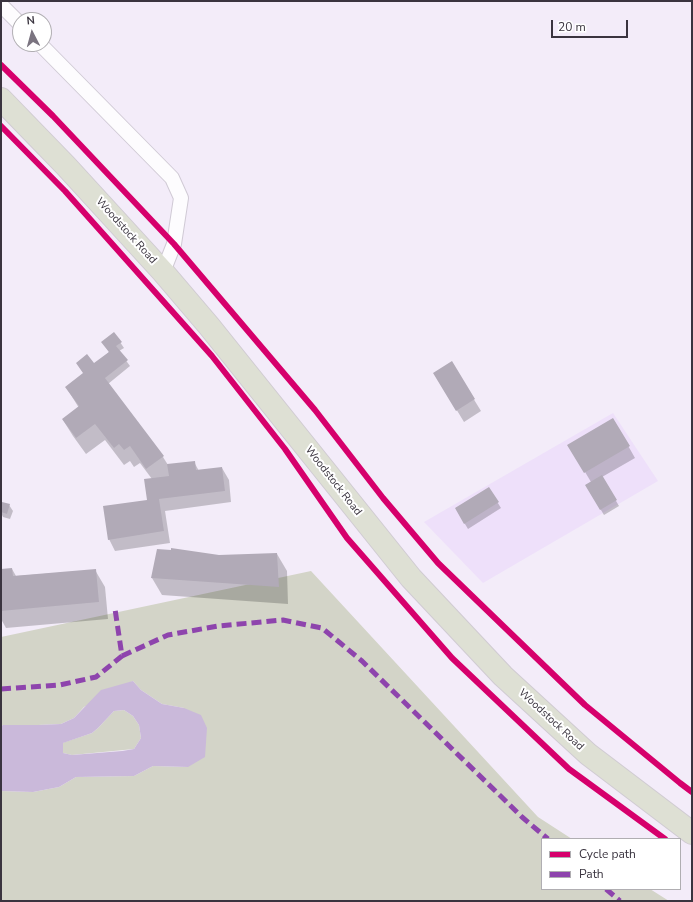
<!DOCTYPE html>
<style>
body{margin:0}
#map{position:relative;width:693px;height:902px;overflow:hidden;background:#f3ecf9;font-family:"Nunito Sans",sans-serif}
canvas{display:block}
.frame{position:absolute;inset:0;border:2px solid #3a343f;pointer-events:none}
.legend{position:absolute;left:541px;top:838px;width:140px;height:52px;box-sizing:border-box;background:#fff;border:1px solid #b0aeb2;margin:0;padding:5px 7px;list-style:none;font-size:12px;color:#3a343f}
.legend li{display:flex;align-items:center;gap:8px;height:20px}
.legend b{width:20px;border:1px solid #b0aeb2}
.north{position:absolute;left:12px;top:12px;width:40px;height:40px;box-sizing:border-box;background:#fff;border:1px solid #b0aeb2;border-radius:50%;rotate:354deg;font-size:11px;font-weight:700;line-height:16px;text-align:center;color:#3a343f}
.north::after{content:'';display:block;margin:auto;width:14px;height:18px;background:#7b7480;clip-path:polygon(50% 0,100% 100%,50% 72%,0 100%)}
.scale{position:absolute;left:551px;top:20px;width:77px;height:18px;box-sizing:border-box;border:2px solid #3a343f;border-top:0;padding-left:5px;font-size:12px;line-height:14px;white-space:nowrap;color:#3a343f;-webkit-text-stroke:3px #fff;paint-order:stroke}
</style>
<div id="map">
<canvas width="693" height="902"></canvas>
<div class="frame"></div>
<ul class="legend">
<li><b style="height:5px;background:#d6006c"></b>Cycle path</li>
<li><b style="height:5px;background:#8e44ad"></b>Path</li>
</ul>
<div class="north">N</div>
<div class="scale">20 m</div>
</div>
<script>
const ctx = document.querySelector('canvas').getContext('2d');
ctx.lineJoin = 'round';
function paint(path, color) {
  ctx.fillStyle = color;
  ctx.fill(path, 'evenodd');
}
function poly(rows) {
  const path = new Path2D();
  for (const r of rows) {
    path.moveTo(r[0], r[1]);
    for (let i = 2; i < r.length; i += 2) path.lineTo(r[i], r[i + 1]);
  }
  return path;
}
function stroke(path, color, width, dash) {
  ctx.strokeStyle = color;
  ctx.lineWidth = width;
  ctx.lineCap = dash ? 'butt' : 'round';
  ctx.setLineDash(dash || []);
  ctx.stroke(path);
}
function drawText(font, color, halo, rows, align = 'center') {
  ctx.font = font + ' "Nunito Sans",sans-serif';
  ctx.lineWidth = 4;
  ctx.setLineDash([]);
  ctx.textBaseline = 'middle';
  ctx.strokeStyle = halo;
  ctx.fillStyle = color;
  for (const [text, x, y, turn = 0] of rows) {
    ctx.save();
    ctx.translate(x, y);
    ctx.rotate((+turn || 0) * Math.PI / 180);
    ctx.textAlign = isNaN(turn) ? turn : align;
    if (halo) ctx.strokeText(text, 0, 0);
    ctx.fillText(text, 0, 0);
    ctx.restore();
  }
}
const built = poly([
 [613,413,658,481,483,583,424,522]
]);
const green = poly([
 [311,571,538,817,572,839,542,839,542,889,650,889,669,901,1,901,1,791,33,792,59,787,76,777,134,776,153,766,188,767,184,708,162,704,141,690,133,681,84,707,74,718,61,724,38,725,3,725,1,726,1,637],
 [124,710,133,716,139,725,141,738,134,749,72,755,63,753,62,743,92,733,98,728,114,711]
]);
const water = poly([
 [133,681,141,690,162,704,184,708,201,715,207,728,205,757,188,767,153,766,134,776,76,777,59,787,33,792,1,791,1,726,3,725,38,725,61,724,74,718,101,690],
 [124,710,133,716,139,725,141,738,134,749,122,751,72,755,63,753,63,743,92,733,98,728,114,711]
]);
const shadow = poly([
 [114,333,124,348,119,351,130,366,108,384,163,457,168,465,194,462,199,471,222,468,229,480,231,502,165,511,170,543,115,551,109,539,148,501,152,479,140,463,134,467,130,461,124,465,105,440,86,454,73,436,63,420,79,408,66,387,84,374,77,363,94,365,109,352,103,343],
 [451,362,481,411,464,422,441,384],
 [613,419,635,458,602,477,619,506,604,515,586,485,591,482,569,445],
 [489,489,501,508,468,529,456,509],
 [2,503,9,505,13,511,10,519,3,517,1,513,1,508],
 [172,551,218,556,277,554,287,571,288,604,162,595,152,578],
 [12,569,16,576,95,570,105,587,108,619,6,628,1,619,1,570]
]);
const building = poly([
 [114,332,122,342,116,346,128,360,105,378,164,456,146,469,130,446,124,450,119,444,114,448,95,424,76,438,62,419,79,406,65,387,83,373,76,363,87,354,94,363,109,352,101,342],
 [452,361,475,399,456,411,433,373],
 [613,418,630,446,584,473,567,445],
 [195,461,196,470,222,467,225,491,159,499,164,531,108,540,103,506,147,500,144,479,169,476,167,464],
 [602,475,617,500,600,510,585,485],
 [489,487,499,502,464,524,455,508],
 [2,502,10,504,7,514,1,512],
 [171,548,219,555,277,553,279,587,151,578,157,549,171,550],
 [12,568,13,576,96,569,99,602,1,611,1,569]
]);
const service = poly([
 [1,5,20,24],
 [40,44,172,178,181,198,174,244,163,272]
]);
const trunk = poly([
 [1,99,66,166,163,272,209,326,411,578,503,676,588,754,692,833]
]);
const quiet = poly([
 [122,656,168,635,218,626,283,620,322,628,362,661,522,817,548,839],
 [1,689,60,685,96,677,122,656,115,609],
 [606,889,620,901]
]);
const cycleway = poly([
 [1,65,53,116,174,244,315,410,383,498,438,563,585,705,680,783,692,792],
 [1,126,65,191,212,356,285,449,347,538,452,658,569,769,665,839]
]);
const streetNames = [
 ["Woodstock Road",126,231,48],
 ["Woodstock Road",333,481,52],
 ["Woodstock Road",551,720,43]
];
paint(built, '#eee0fa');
paint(green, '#d3d4c8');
paint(water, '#cab9da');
paint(shadow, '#0003');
paint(building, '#b1aab7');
stroke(service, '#d0cad5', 16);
stroke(trunk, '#d0cbd2', 24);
stroke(service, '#fdfcfe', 14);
stroke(trunk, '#dee0d4', 22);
stroke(quiet, '#8e44ad', 5, [10, 5]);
stroke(cycleway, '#d6006c', 6);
drawText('11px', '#3a343f', '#fff', streetNames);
</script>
